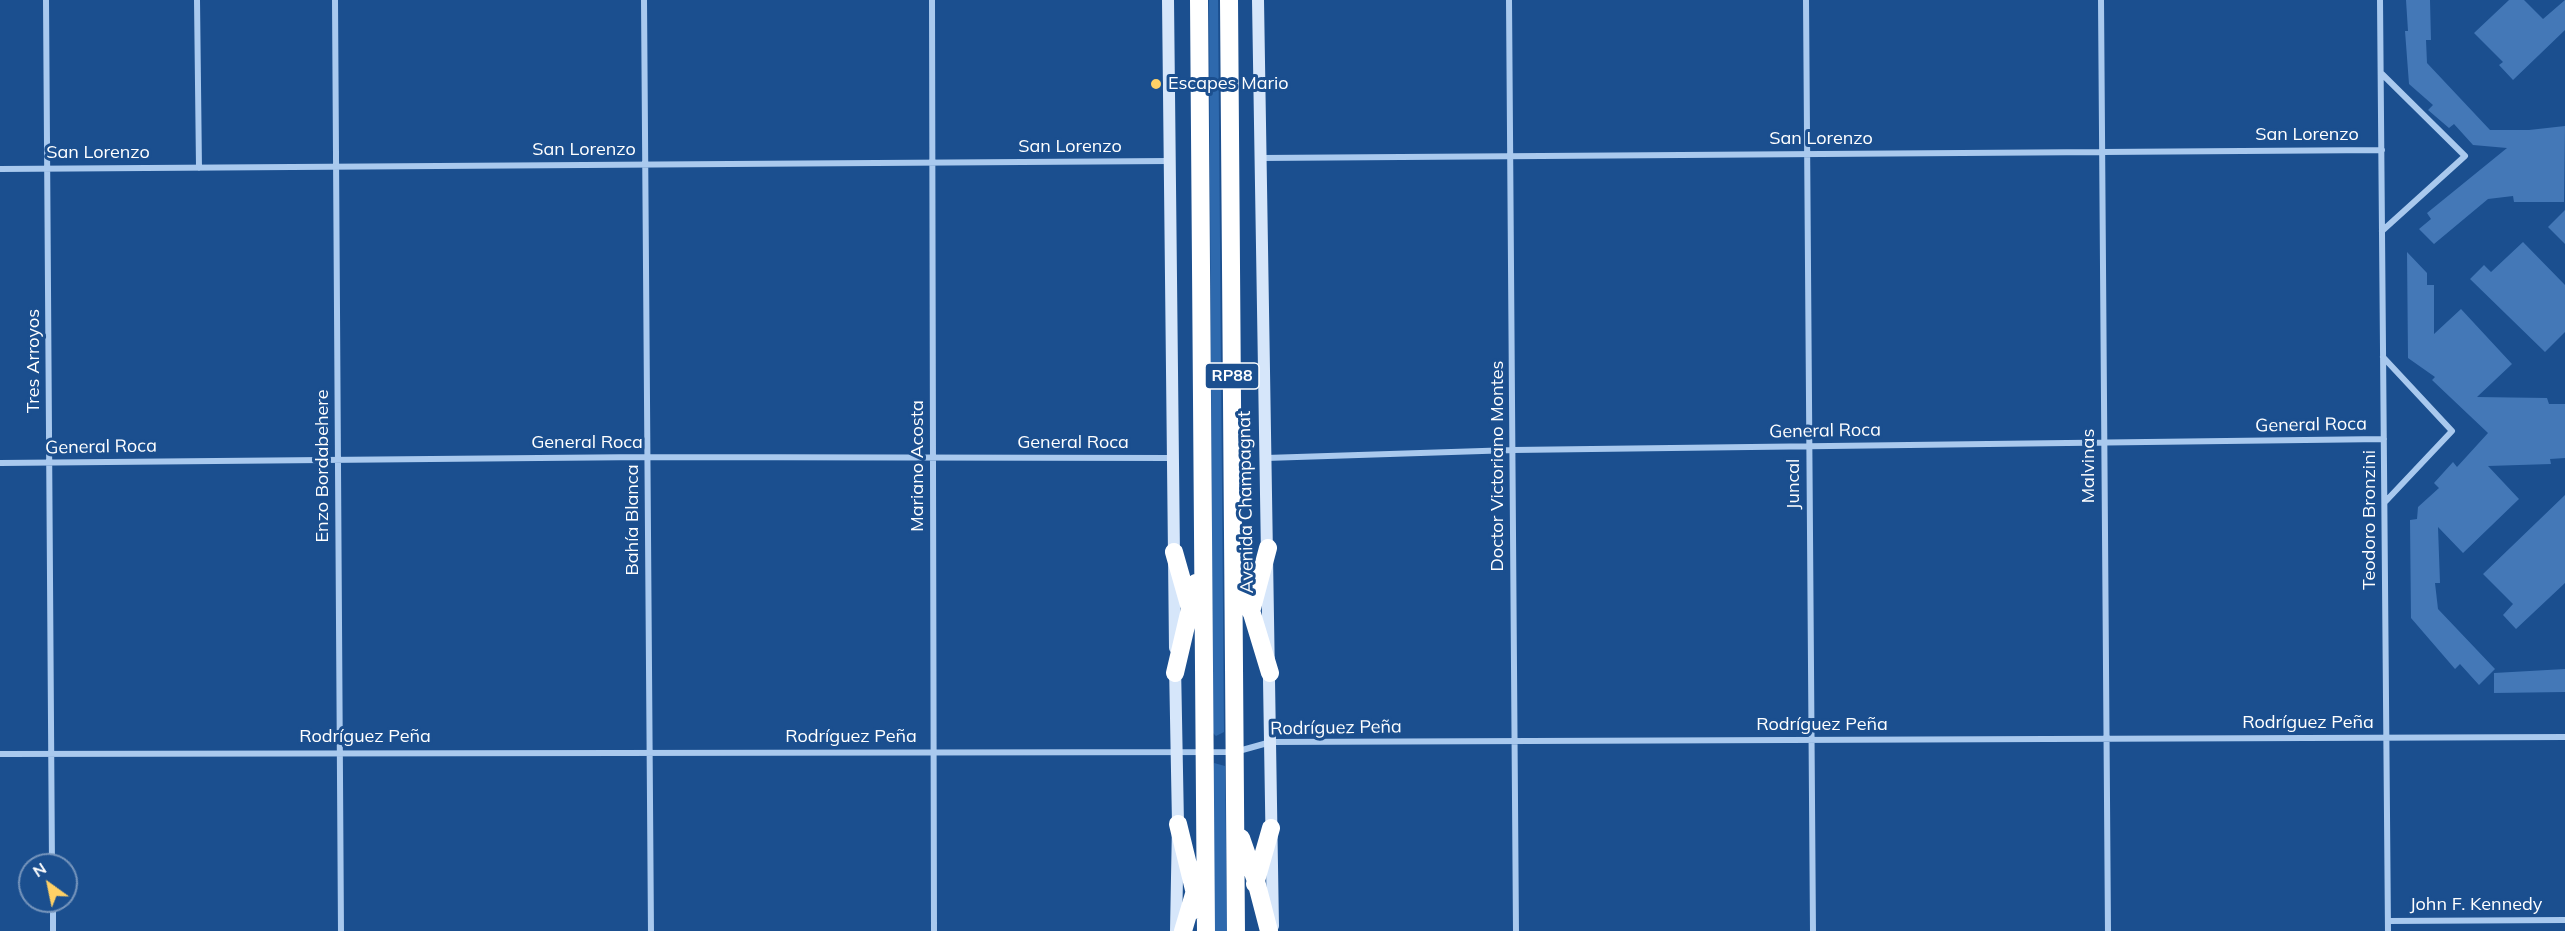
<!DOCTYPE html>
<meta charset="utf-8">
<style>
body{margin:0}
#map{position:relative;width:2565px;height:931px;overflow:hidden;background:#1b4f8f;font-family:Mulish,sans-serif}
canvas{display:block}
.north{position:absolute;left:18px;top:853px;width:60px;height:60px;box-sizing:border-box;background:#1b4f8f;border:2px solid #7695bc;border-radius:50%;rotate:327deg;font-size:16px;font-weight:700;line-height:24px;text-align:center;color:#fff}
.north::after{content:'';display:block;margin:auto;width:21px;height:27px;background:#ffd166;clip-path:polygon(50% 0,100% 100%,50% 72%,0 100%)}
</style>
<div id="map">
<canvas width="2565" height="931"></canvas>
<div class="north">N</div>
</div>
<script>
const ctx = document.querySelector('canvas').getContext('2d');
ctx.lineJoin = 'round';
function paint(path, color) {
  ctx.fillStyle = color;
  ctx.fill(path, 'evenodd');
}
function poly(rows) {
  const path = new Path2D();
  for (const r of rows) {
    path.moveTo(r[0], r[1]);
    for (let i = 2; i < r.length; i += 2) path.lineTo(r[i], r[i + 1]);
  }
  return path;
}
function stroke(path, color, width, dash) {
  ctx.strokeStyle = color;
  ctx.lineWidth = width;
  ctx.lineCap = dash ? 'butt' : 'round';
  ctx.setLineDash(dash || []);
  ctx.stroke(path);
}
function drawText(font, color, halo, rows, align = 'center') {
  ctx.font = font + ' Mulish,sans-serif';
  ctx.lineWidth = 6;
  ctx.setLineDash([]);
  ctx.textBaseline = 'middle';
  ctx.strokeStyle = halo;
  ctx.fillStyle = color;
  for (const [text, x, y, turn = 0] of rows) {
    ctx.save();
    ctx.translate(x, y);
    ctx.rotate((+turn || 0) * Math.PI / 180);
    ctx.textAlign = isNaN(turn) ? turn : align;
    if (halo) ctx.strokeText(text, 0, 0);
    ctx.fillText(text, 0, 0);
    ctx.restore();
  }
}
const green = poly([
 [1209,0,1218,0,1224,732,1216,736,1213,733],
 [1214,763,1225,766,1227,931,1214,931,1212,779]
]);
const building = poly([
 [2406,0,2430,0,2431,40,2426,40,2427,63,2490,130,2529,130,2565,126,2564,202,2514,202,2513,196,2488,199,2434,244,2419,229,2431,219,2427,213,2507,148,2473,145,2454,124,2449,128,2428,110,2433,105,2409,84,2405,31,2408,31],
 [2509,0,2524,0,2543,19,2565,0,2565,30,2513,80,2499,65,2503,62,2474,33],
 [2565,210,2565,244,2548,227],
 [2523,242,2565,285,2565,332,2545,352,2470,279,2484,265,2491,272],
 [2407,252,2427,273,2427,285,2434,285,2434,334,2461,309,2512,364,2477,397,2547,398,2549,404,2565,404,2565,458,2550,459,2551,464,2488,466,2519,499,2463,553,2438,527,2440,583,2435,583,2438,609,2495,669,2479,685,2460,664,2455,669,2411,618,2410,520,2417,519,2418,507,2439,488,2434,483,2453,462,2457,467,2488,433,2432,380,2435,377,2408,358],
 [2565,495,2565,583,2516,629,2503,615,2513,604,2483,574],
 [2565,669,2565,692,2494,693,2494,673]
]);
const street = poly([
 [46,0,52,865],
 [197,0,199,168],
 [335,0,341,931],
 [644,0,651,931],
 [932,0,934,931],
 [1509,0,1516,931],
 [1806,0,1813,931],
 [2101,0,2108,931],
 [2380,0,2388,931],
 [2381,73,2465,156,2382,231],
 [1261,158,2382,150],
 [0,169,1168,161],
 [2383,357,2452,431,2385,502],
 [1266,458,1513,450,2384,439],
 [0,463,647,457,1172,458],
 [0,754,1235,752,1271,742,2565,737],
 [53,901,53,931],
 [2388,921,2565,920]
]);
const secondary = poly([
 [1168,0,1175,648],
 [1258,0,1273,926],
 [1175,665,1178,824,1176,931]
]);
const highway = poly([
 [1199,0,1206,931],
 [1229,0,1236,931],
 [1174,552,1189,605],
 [1240,574,1270,673],
 [1251,612,1268,548],
 [1175,673,1196,583],
 [1178,824,1199,910],
 [1241,838,1256,881,1269,931],
 [1255,884,1271,828],
 [1183,931,1194,894]
]);
const markers = [
 [1156,84,6,"#ffd166"]
];
const shields = [
 [1232,376,54]
];
const shieldNames = [
 ["RP88",1232,376]
];
const poiNames = [
 ["Escapes Mario",1168,84]
];
const streetNames = [
 ["San Lorenzo",2307,135],
 ["San Lorenzo",1821,139],
 ["San Lorenzo",1070,147],
 ["San Lorenzo",584,150],
 ["San Lorenzo",98,153],
 ["Tres Arroyos",34,361,-90],
 ["General Roca",2311,425,-1],
 ["General Roca",1825,431,-1],
 ["General Roca",587,443],
 ["General Roca",1073,443],
 ["General Roca",101,447,-1],
 ["Enzo Bordabehere",323,466,-90],
 ["Mariano Acosta",918,466,-90],
 ["Doctor Victoriano Montes",1498,466,-90],
 ["Malvinas",2089,466,-90],
 ["Juncal",1794,484,-90],
 ["Avenida Champagnat",1246,502,-91],
 ["Bahía Blanca",633,520,-90],
 ["Teodoro Bronzini",2370,520,-90],
 ["Rodríguez Peña",2308,723],
 ["Rodríguez Peña",1822,725],
 ["Rodríguez Peña",1336,728,-1],
 ["Rodríguez Peña",365,737],
 ["Rodríguez Peña",851,737],
 ["John F. Kennedy",2476,905]
];
paint(green, '#2e69ad');
paint(building, '#4478b7');
stroke(street, '#a9c9ee', 6);
stroke(secondary, '#d6e6fa', 12);
stroke(highway, '#fff', 18);
for (const [x, y, r, color] of markers) {
  const dot = new Path2D();
  dot.arc(x, y, r, 0, 2 * Math.PI);
  ctx.fillStyle = color;
  ctx.fill(dot);
  stroke(dot, '#1b4f8f', 2);
}
for (const [x, y, w] of shields) {
  const box = new Path2D();
  box.roundRect(x - w / 2, y - 13, w, 26, 4.5);
  ctx.fillStyle = '#1b4f8f';
  ctx.fill(box);
  stroke(box, '#fff', 1.5);
}
drawText('bold 16px', '#fff', null, shieldNames);
drawText('18px', '#fff', '#1b4f8f', poiNames, 'left');
drawText('18px', '#fff', '#1b4f8f', streetNames);
</script>
